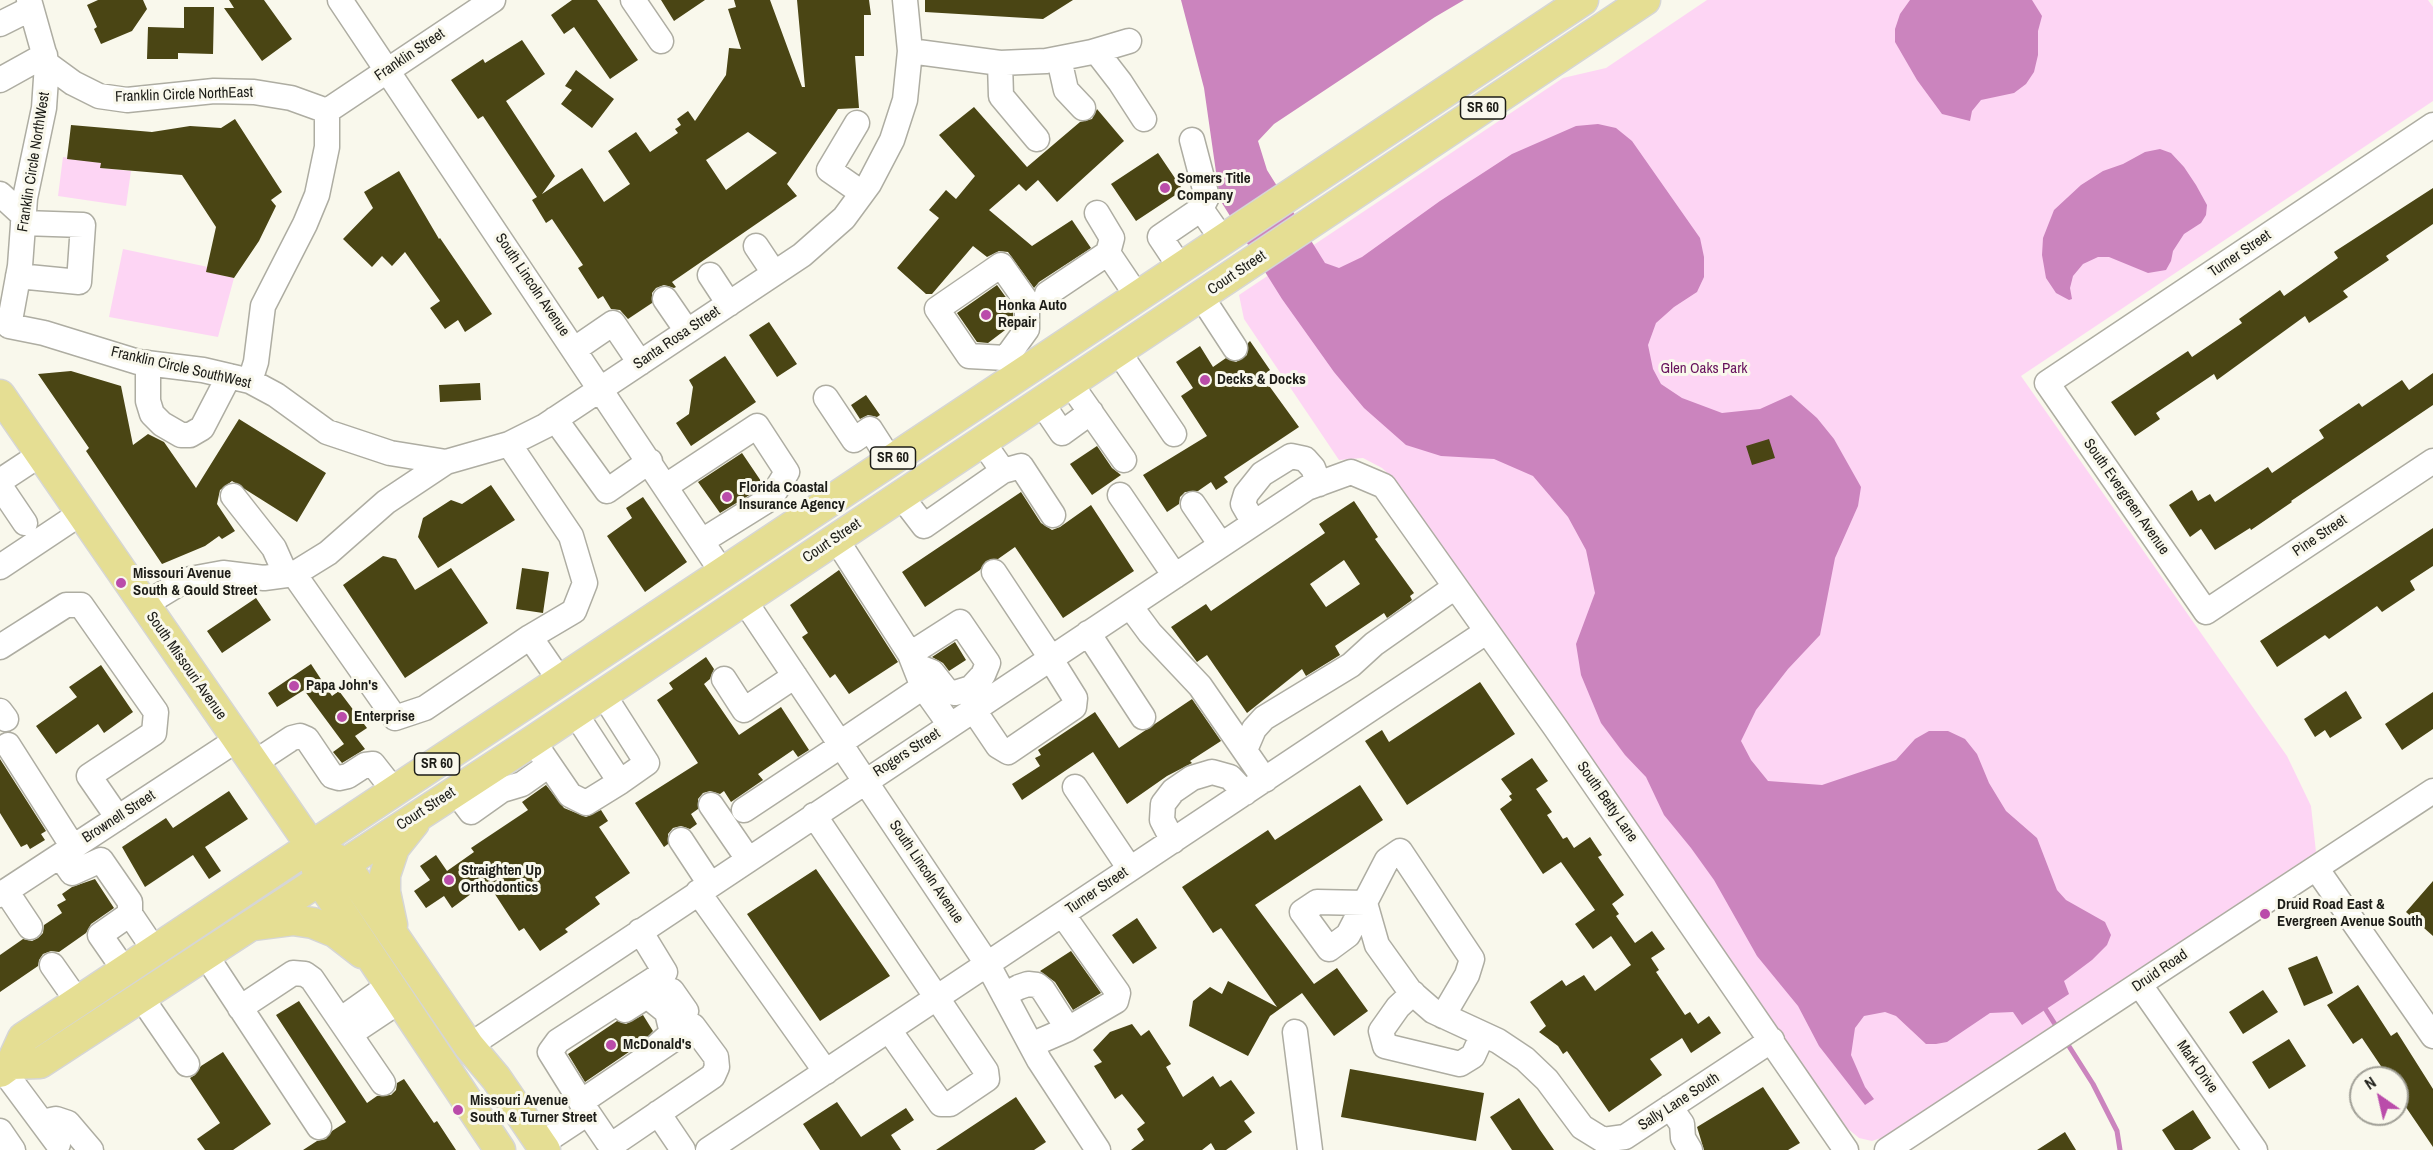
<!DOCTYPE html>
<style>
body{margin:0}
#map{position:relative;width:2433px;height:1150px;overflow:hidden;background:#f9f8ec;font-family:"Archivo Narrow",sans-serif}
canvas{display:block}
.north{position:absolute;left:2349px;top:1066px;width:60px;height:60px;box-sizing:border-box;background:#f9f8ec;border:2px solid #a1a097;border-radius:50%;rotate:326deg;font-size:16px;font-weight:700;line-height:24px;text-align:center;color:#1c1c17}
.north::after{content:'';display:block;margin:auto;width:21px;height:27px;background:#ba4caa;clip-path:polygon(50% 0,100% 100%,50% 72%,0 100%)}
</style>
<div id="map">
<canvas width="2433" height="1150"></canvas>
<div class="north">N</div>
</div>
<script>
const ctx = document.querySelector('canvas').getContext('2d');
ctx.lineJoin = 'round';
function paint(path, color) {
  ctx.fillStyle = color;
  ctx.fill(path, 'evenodd');
}
function poly(rows) {
  const path = new Path2D();
  for (const r of rows) {
    path.moveTo(r[0], r[1]);
    for (let i = 2; i < r.length; i += 2) path.lineTo(r[i], r[i + 1]);
  }
  return path;
}
function stroke(path, color, width, dash) {
  ctx.strokeStyle = color;
  ctx.lineWidth = width;
  ctx.lineCap = dash ? 'butt' : 'round';
  ctx.setLineDash(dash || []);
  ctx.stroke(path);
}
function drawText(font, color, halo, rows, align = 'center') {
  ctx.font = font + ' "Archivo Narrow",sans-serif';
  ctx.lineWidth = 6;
  ctx.setLineDash([]);
  ctx.textBaseline = 'middle';
  ctx.strokeStyle = halo;
  ctx.fillStyle = color;
  for (const [text, x, y, turn = 0] of rows) {
    ctx.save();
    ctx.translate(x, y);
    ctx.rotate((+turn || 0) * Math.PI / 180);
    ctx.textAlign = isNaN(turn) ? turn : align;
    if (halo) ctx.strokeText(text, 0, 0);
    ctx.fillText(text, 0, 0);
    ctx.restore();
  }
}
const green = poly([
 [1707,0,2428,0,2433,7,2433,101,2021,376,2287,756,2311,806,2316,852,1884,1137,1872,1141,1859,1138,1847,1128,1396,481,1382,468,1363,458,1339,460,1244,319,1239,295,1563,78,1606,68],
 [63,157,101,163,101,168,131,171,126,206,58,196],
 [123,249,208,267,207,272,234,278,218,337,109,317]
]);
const water = poly([
 [1181,0,1464,0,1435,17,1274,124,1258,141,1267,170,1325,263,1339,268,1362,257,1440,201,1512,154,1576,126,1598,124,1616,128,1632,141,1700,238,1704,257,1704,277,1697,292,1674,307,1656,323,1648,345,1653,369,1661,384,1682,398,1722,413,1760,409,1791,395,1817,418,1834,439,1861,487,1858,506,1835,558,1820,635,1788,669,1756,710,1741,741,1751,760,1768,781,1822,785,1896,760,1915,739,1929,731,1948,731,1965,739,1977,754,1989,783,2006,811,2037,838,2057,890,2066,900,2105,922,2111,935,2107,945,2092,960,2064,981,2069,994,2022,1025,2013,1012,1990,1013,1947,1042,1936,1044,1926,1044,1896,1016,1885,1012,1864,1016,1855,1028,1851,1055,1865,1087,1874,1099,1865,1105,1819,1046,1798,1006,1757,956,1714,880,1691,848,1664,815,1646,777,1625,755,1601,723,1581,675,1576,644,1595,593,1586,550,1568,517,1533,476,1494,459,1441,456,1406,445,1364,408,1334,372,1282,299,1220,200,1204,88],
 [1910,0,2032,0,2042,16,2038,31,2038,55,2034,72,2026,84,2014,93,1981,100,1972,111,1970,121,1942,114,1917,80,1895,42,1895,29,1900,14],
 [2160,149,2171,153,2184,167,2196,185,2207,205,2206,215,2201,223,2184,234,2173,251,2171,261,2166,270,2148,273,2109,257,2098,257,2083,264,2073,276,2070,288,2072,299,2069,300,2056,293,2046,278,2042,255,2043,238,2054,210,2081,185,2103,171,2123,164,2145,152]
]);
const stream = poly([
 [2046,1010,2058,1029],
 [2065,1040,2093,1084,2117,1131,2120,1150]
]);
const building = poly([
 [98,0,143,0,147,9,132,31,101,44,94,29,97,27,87,5],
 [229,0,264,0,292,39,262,61,224,8,234,8],
 [572,0,597,0,638,60,610,79,574,27,564,34,551,15],
 [661,0,705,0,674,21],
 [734,0,770,0,802,87,805,87,797,0,869,0,871,15,864,15,864,56,855,56,859,108,838,109,787,184,797,196,672,282,676,287,674,288,664,285,656,288,652,293,652,303,628,319,620,310,611,309,603,296,598,299,578,268,583,265,552,219,546,223,532,200,537,197,483,116,478,119,451,80,483,59,485,63,522,40,545,74,506,101,555,176,542,194,582,168,604,202,630,184,608,151,636,132,650,152,678,133,675,129,681,125,677,119,688,111,695,121,726,75,729,48,741,49,728,9,736,7],
 [748,132,777,153,726,190,706,160],
 [925,0,1073,0,1043,19,925,12],
 [184,7,214,7,213,54,178,53,178,59,147,59,148,27,184,28],
 [576,70,614,99,592,128,561,104,572,90,565,86],
 [974,107,1027,167,1080,122,1092,119,1097,109,1124,141,1057,202,1038,180,1026,191,1019,184,989,210,1032,246,1072,220,1091,248,1039,282,1034,288,1008,252,999,251,987,257,973,246,932,294,926,294,897,268,939,218,929,210,946,190,956,199,975,176,939,135],
 [235,119,282,192,271,200,276,206,259,241,234,278,206,272,216,227,182,175,100,168,101,163,67,159,71,125,152,132,190,126,221,128],
 [1158,153,1183,190,1136,221,1111,184],
 [399,171,439,239,440,238,492,314,465,332,458,320,445,329,430,308,440,301,405,252,392,266,382,256,372,267,343,239,373,208,364,192],
 [2433,188,2433,224,2386,256,2389,260,2343,291,2348,297,2309,323,2305,316,2217,380,2214,374,2156,413,2160,419,2135,436,2111,402,2188,351,2192,357,2242,323,2239,319,2280,290,2284,296,2338,258,2334,252],
 [997,285,1013,307,1013,324,988,343,977,342,957,313],
 [769,322,797,364,777,377,749,335],
 [1250,341,1270,370,1262,376,1299,427,1224,477,1228,482,1216,490,1211,482,1198,491,1185,492,1180,497,1179,504,1167,512,1143,475,1207,436,1181,396,1193,388,1176,362,1200,346,1213,367,1226,358,1236,362,1247,355,1248,343],
 [725,356,756,402,691,446,676,423,689,414,693,387,689,380],
 [71,371,121,386,133,445,148,434,164,442,196,488,239,419,326,473,297,522,232,481,220,490,217,504,235,531,222,539,219,536,205,546,162,564,86,451,89,448,38,374],
 [2433,373,2433,405,2291,501,2292,502,2251,530,2250,528,2215,550,2201,529,2190,537,2169,505,2192,490,2198,501,2210,494,2215,502,2268,467,2272,473,2324,438,2319,430,2359,403,2362,407,2402,380,2409,390],
 [480,383,481,400,440,402,439,385],
 [866,395,880,415,877,417,868,415,860,419,851,405],
 [1769,439,1775,458,1752,465,1746,446],
 [1097,446,1112,468,1121,475,1092,495,1070,464],
 [742,453,763,484,761,488,720,513,698,482],
 [491,485,515,520,438,568,418,537,423,518,451,500,462,504],
 [1021,492,1041,523,1052,530,1060,527,1091,505,1134,571,1063,618,1015,547,998,559,986,561,980,570,925,607,902,572],
 [643,497,687,562,645,592,607,536,632,518,626,508],
 [1354,501,1378,537,1375,539,1414,593,1410,596,1412,600,1387,618,1384,613,1335,646,1340,655,1306,676,1302,669,1247,713,1207,655,1197,662,1171,627,1206,604,1211,611,1325,533,1319,524],
 [1344,560,1360,584,1326,607,1310,584],
 [2433,528,2433,566,2410,581,2415,590,2382,612,2377,606,2329,639,2325,635,2277,667,2260,641],
 [383,556,396,559,415,590,451,568,488,623,405,678,343,585],
 [522,568,549,572,543,613,516,609],
 [839,570,898,662,849,694,835,674,830,678,802,637,808,633,790,605],
 [256,598,271,620,222,653,207,631],
 [955,642,966,660,949,671,943,663,932,657],
 [706,657,714,669,710,679,704,684,739,735,781,707,809,750,798,757,793,750,758,774,763,780,731,802,724,791,720,794,710,791,703,793,698,799,698,809,691,814,697,824,690,829,681,826,673,828,668,834,668,844,664,847,635,803,698,763,657,700,673,689,669,683],
 [311,664,332,696,339,691,367,728,355,736,365,749,342,763,333,752,344,744,304,690,277,707,268,693],
 [101,665,133,712,104,733,98,724,56,754,36,726,77,697,69,687],
 [1480,682,1515,734,1407,805,1365,741,1382,730,1389,742],
 [2346,691,2362,718,2330,738,2325,730,2315,737,2304,719],
 [2433,692,2433,729,2402,750,2385,724],
 [1192,699,1221,741,1190,761,1192,763,1167,776,1127,804,1093,752,1022,800,1012,784,1040,766,1035,758,1041,755,1038,750,1095,712,1119,748],
 [1532,758,1548,781,1536,789,1552,812,1547,815,1563,839,1567,837,1574,848,1590,837,1602,855,1598,857,1624,895,1612,904,1619,914,1616,916,1635,943,1652,931,1665,949,1651,958,1659,970,1656,972,1685,1015,1690,1012,1698,1024,1709,1016,1721,1033,1691,1053,1682,1038,1650,1059,1662,1075,1609,1112,1567,1051,1563,1054,1558,1046,1539,1032,1546,1026,1530,1002,1562,980,1566,986,1584,975,1595,991,1631,965,1611,936,1593,949,1575,924,1595,910,1561,862,1543,874,1500,809,1512,800,1509,796,1512,794,1501,779],
 [0,759,46,831,41,834,45,840,30,849,27,844,21,847,0,813],
 [546,785,564,808,586,817,601,810,608,821,599,827,630,873,595,897,600,904,565,929,568,932,540,951,524,928,519,931,487,882,452,908,444,896,426,908,414,891,430,880,420,866,436,855,447,871,474,852,471,848,528,810,522,802],
 [1360,785,1383,820,1255,905,1314,984,1337,968,1368,1011,1334,1036,1302,993,1270,1016,1248,1056,1189,1026,1193,1001,1210,987,1222,994,1228,981,1277,1007,1221,928,1213,933,1182,887,1268,830,1275,840],
 [229,791,248,819,205,847,221,871,209,879,193,855,145,887,122,847,166,818,173,828],
 [816,869,890,976,820,1021,747,914],
 [95,879,114,908,91,924,86,933,59,952,51,951,43,954,39,960,38,966,0,992,0,955,23,939,32,941,38,938,43,933,44,925,62,913,57,905,66,900,62,894,72,887],
 [2433,881,2433,936,2406,912],
 [1137,918,1157,948,1133,964,1112,935],
 [1071,951,1101,993,1073,1010,1055,982,1040,971],
 [2317,956,2333,993,2304,1006,2288,968],
 [2358,985,2391,1036,2397,1032,2433,1089,2433,1147,2397,1094,2397,1078,2389,1078,2362,1038,2353,1044,2327,1005],
 [2263,990,2278,1012,2243,1034,2229,1012],
 [299,1001,367,1103,377,1096,391,1095,396,1090,397,1083,404,1079,434,1123,437,1121,456,1150,303,1150,317,1141,326,1139,332,1131,346,1122,276,1015],
 [643,1015,653,1031,642,1043,585,1082,568,1054,617,1021,626,1024],
 [1132,1024,1141,1036,1149,1030,1171,1064,1166,1067,1183,1097,1213,1076,1220,1087,1231,1080,1255,1113,1244,1121,1252,1132,1226,1150,1215,1150,1211,1143,1202,1150,1131,1150,1144,1140,1137,1129,1145,1123,1122,1094,1115,1099,1094,1066,1102,1062,1093,1050,1110,1032],
 [2289,1039,2306,1066,2269,1089,2252,1062],
 [223,1052,271,1124,233,1150,205,1150,197,1139,220,1123,190,1078,195,1075,201,1066],
 [1350,1069,1484,1093,1476,1141,1341,1117],
 [1763,1087,1800,1143,1788,1150,1704,1150,1697,1127],
 [1016,1097,1046,1142,1034,1150,936,1150],
 [1519,1098,1540,1130,1554,1150,1512,1150,1490,1117],
 [837,1102,861,1137,906,1108,914,1120,891,1135,901,1150,820,1150,803,1124],
 [2193,1110,2211,1138,2192,1150,2175,1150,2162,1130],
 [2065,1132,2076,1150,2037,1150]
]);
const minor = poly([
 [340,0,722,572],
 [633,0,661,41],
 [0,24,30,9],
 [910,51,1000,63,1046,61,1092,52,1129,41],
 [1096,51,1120,82,1144,119],
 [1059,59,1066,90,1083,108],
 [1000,63,1001,96,1037,139],
 [47,64,73,83,99,96,127,100,214,91,254,92,291,98,327,111],
 [0,80,45,55],
 [327,111,493,0],
 [857,123,829,170,862,193],
 [2433,125,2047,383,2206,612,2433,461],
 [1192,140,1207,197,1201,209],
 [0,194,24,216],
 [1097,213,1112,238,1108,253],
 [756,246,774,273],
 [1001,265,1027,302,1027,329,1006,358,969,356,937,309,1001,265],
 [1180,267,1160,237,1201,209,1222,239],
 [710,275,729,304],
 [18,276,79,282,83,225,23,223],
 [1047,294,1108,253,1137,296],
 [1201,296,1235,348],
 [665,299,687,331],
 [9,326,44,333,138,362,203,370,250,381,276,395,327,432,390,453,446,462],
 [9,326,20,266,25,198,44,108,47,64,29,0],
 [575,349,613,323,640,363],
 [1118,351,1174,434],
 [148,363,148,401,152,414,162,424,181,435,190,435,202,428,229,376],
 [250,381,256,362,263,306,305,224,317,195,327,147,327,111],
 [1070,383,1124,460],
 [826,398,854,440,870,429,890,460],
 [1041,402,1062,433,1091,412],
 [555,419,607,491,650,461],
 [509,444,571,536,585,583,574,611,530,637],
 [1003,471,1021,466,1053,515],
 [0,481,41,454],
 [0,486,25,523],
 [666,486,757,426,787,472,771,498,702,541],
 [1120,495,1175,576],
 [233,496,274,548,286,575],
 [901,496,924,526,1003,471,982,441],
 [1193,504,1221,545],
 [1254,523,1243,504,1246,494,1262,474,1291,456,1305,459,1313,468,1319,484],
 [836,539,910,654,923,687],
 [0,567,81,513],
 [994,572,1051,658],
 [294,574,395,718,425,708,530,637,561,682],
 [744,600,988,965,1039,1060,1098,1150],
 [144,605,185,580,223,573,264,578,294,574,328,553,386,502,446,462,509,444,545,426,802,255,844,218,869,184,892,140,905,100,910,51,905,0],
 [1130,606,1150,633,1200,686,1265,780],
 [1088,633,1143,717],
 [0,647,66,605,81,605,156,712,154,733,89,776,118,818],
 [910,654,960,622,988,663,983,675,971,688,981,704],
 [919,667,932,672,947,691,955,693,971,688],
 [724,679,744,710,795,676],
 [973,709,998,746,1008,752,1074,707,1075,698,1050,658],
 [0,711,6,719],
 [575,713,620,782],
 [533,741,570,795,586,803,620,782,647,763,603,694],
 [840,743,923,687,950,725],
 [8,745,73,847],
 [1245,750,1254,729,1264,718,1351,665,1374,644,1455,587],
 [254,763,292,738,300,736,307,739,332,776,339,778,348,776,365,765,373,764,395,792],
 [1075,787,1130,869],
 [455,791,471,812,502,790,522,784,549,765],
 [711,805,748,859],
 [744,810,842,745],
 [814,815,986,1071,987,1079,950,1104,941,1104,889,1030],
 [681,840,710,884],
 [1173,841,1162,820,1163,804,1173,791,1192,778,1212,772,1230,777,1245,793],
 [60,856,72,873,101,860,130,902,130,914],
 [2316,868,2433,1036],
 [6,891,30,927],
 [698,892,826,1072],
 [0,895,238,739],
 [1365,903,1377,945,1410,991,1433,1011,1498,1041,1525,1059,1547,1080,1582,1127,1603,1140,1625,1137,1772,1040],
 [1365,903,1317,902,1302,912,1329,949,1348,935,1387,860,1400,851,1472,959,1467,975,1443,1016],
 [1063,915,1118,993,1116,1001,1068,1029],
 [205,954,319,1127],
 [52,965,78,1002],
 [125,971,100,935,130,914,155,951],
 [2140,985,2255,1150],
 [1413,993,1398,1007,1381,1031,1385,1046,1460,1064,1473,1056,1483,1034],
 [1004,995,1019,987,1028,984,1037,985,1043,990,1068,1029,1031,1045],
 [647,996,672,991,686,1011,672,1033],
 [141,997,187,1064],
 [240,1008,293,973,305,974,312,979,383,1083],
 [625,1010,647,996,667,1012,672,1033,656,1047],
 [340,1020,391,984],
 [1295,1032,1310,1150],
 [350,1034,401,1000],
 [469,1046,1307,488,1351,472,1384,486,1555,727,1846,1150],
 [3,1070,58,1144],
 [1670,1107,1682,1124,1683,1138,1690,1150],
 [588,1113,550,1052,558,1041,665,972,640,931],
 [658,1113,683,1150],
 [42,1122,56,1119,68,1123,91,1150],
 [0,1131,13,1150],
 [541,1144,588,1113,607,1141,611,1142,619,1140,713,1076,717,1067,716,1057,693,1026,581,1102],
 [708,1150,1486,632],
 [1887,1150,2433,791]
]);
const major = poly([
 [0,395,312,847,319,879,500,1150],
 [326,854,344,863,469,1046,496,1078,545,1150],
 [254,925,293,920,313,923,335,932,362,953],
 [392,925,385,892,385,875,394,848,414,823],
 [11,1064,40,1063,533,741,1645,0],
 [0,1072,11,1064,23,1038,1583,0]
]);
const markers = [
 [1165,188,6,"#ba4caa"],
 [986,315,6,"#ba4caa"],
 [1205,380,6,"#ba4caa"],
 [727,497,6,"#ba4caa"],
 [121,583,6,"#ba4caa"],
 [294,686,6,"#ba4caa"],
 [342,717,6,"#ba4caa"],
 [449,880,6,"#ba4caa"],
 [2265,914,6,"#ba4caa"],
 [611,1045,6,"#ba4caa"],
 [458,1110,6,"#ba4caa"]
];
const shields = [
 [1483,108,45],
 [893,458,45],
 [437,764,45]
];
const shieldNames = [
 ["SR 60",1483,108],
 ["SR 60",893,458],
 ["SR 60",437,764]
];
const streetNames = [
 ["Franklin Street",410,55,-34],
 ["Franklin Circle NorthEast",184,95,-2],
 ["Franklin Circle NorthWest",34,162,-81],
 ["Turner Street",2240,254,-34],
 ["Court Street",1237,273,-34],
 ["South Lincoln Avenue",532,285,56],
 ["Santa Rosa Street",677,338,-34],
 ["Franklin Circle SouthWest",181,368,13],
 ["South Evergreen Avenue",2126,497,55],
 ["Pine Street",2320,536,-34],
 ["Court Street",832,541,-34],
 ["South Missouri Avenue",186,666,55],
 ["Rogers Street",907,753,-33],
 ["South Betty Lane",1607,802,55],
 ["Court Street",426,809,-33],
 ["Brownell Street",119,817,-33],
 ["South Lincoln Avenue",926,872,56],
 ["Turner Street",1097,891,-34],
 ["Druid Road",2160,971,-34],
 ["Mark Drive",2197,1067,55],
 ["Sally Lane South",1679,1102,-33]
];
const poiNames = [
 ["Somers Title",1177,179],
 ["Company",1177,196],
 ["Honka Auto",998,306],
 ["Repair",998,323],
 ["Decks & Docks",1217,380],
 ["Florida Coastal",739,488],
 ["Insurance Agency",739,505],
 ["Missouri Avenue",133,574],
 ["South & Gould Street",133,591],
 ["Papa John's",306,686],
 ["Enterprise",354,717],
 ["Straighten Up",461,871],
 ["Orthodontics",461,888],
 ["Druid Road East &",2277,905],
 ["Evergreen Avenue South",2277,922],
 ["McDonald's",623,1045],
 ["Missouri Avenue",470,1101],
 ["South & Turner Street",470,1118]
];
const parkNames = [
 ["Glen Oaks Park",1704,369]
];
paint(green, '#fdd5f4');
paint(water, '#cb84be');
stroke(stream, '#cb84be', 5);
paint(building, '#4a4514');
stroke(minor, '#aeada2', 27);
stroke(major, '#d6d6d5', 33);
stroke(minor, '#fff', 24);
stroke(major, '#e5de93', 30);
for (const [x, y, r, color] of markers) {
  const dot = new Path2D();
  dot.arc(x, y, r, 0, 2 * Math.PI);
  ctx.fillStyle = color;
  ctx.fill(dot);
  stroke(dot, '#f9f8ec', 2);
}
for (const [x, y, w] of shields) {
  const box = new Path2D();
  box.roundRect(x - w / 2, y - 11, w, 22, 4.5);
  ctx.fillStyle = '#f9f8ec';
  ctx.fill(box);
  stroke(box, '#1c1c17', 1.5);
}
drawText('bold 14px', '#1c1c17', null, shieldNames);
drawText('15px', '#1c1c17', '#f9f8ec', streetNames);
drawText('bold 15px', '#1c1c17', '#f9f8ec', poiNames, 'left');
drawText('15px', '#66115c', '#f9f8ec', parkNames);
</script>
